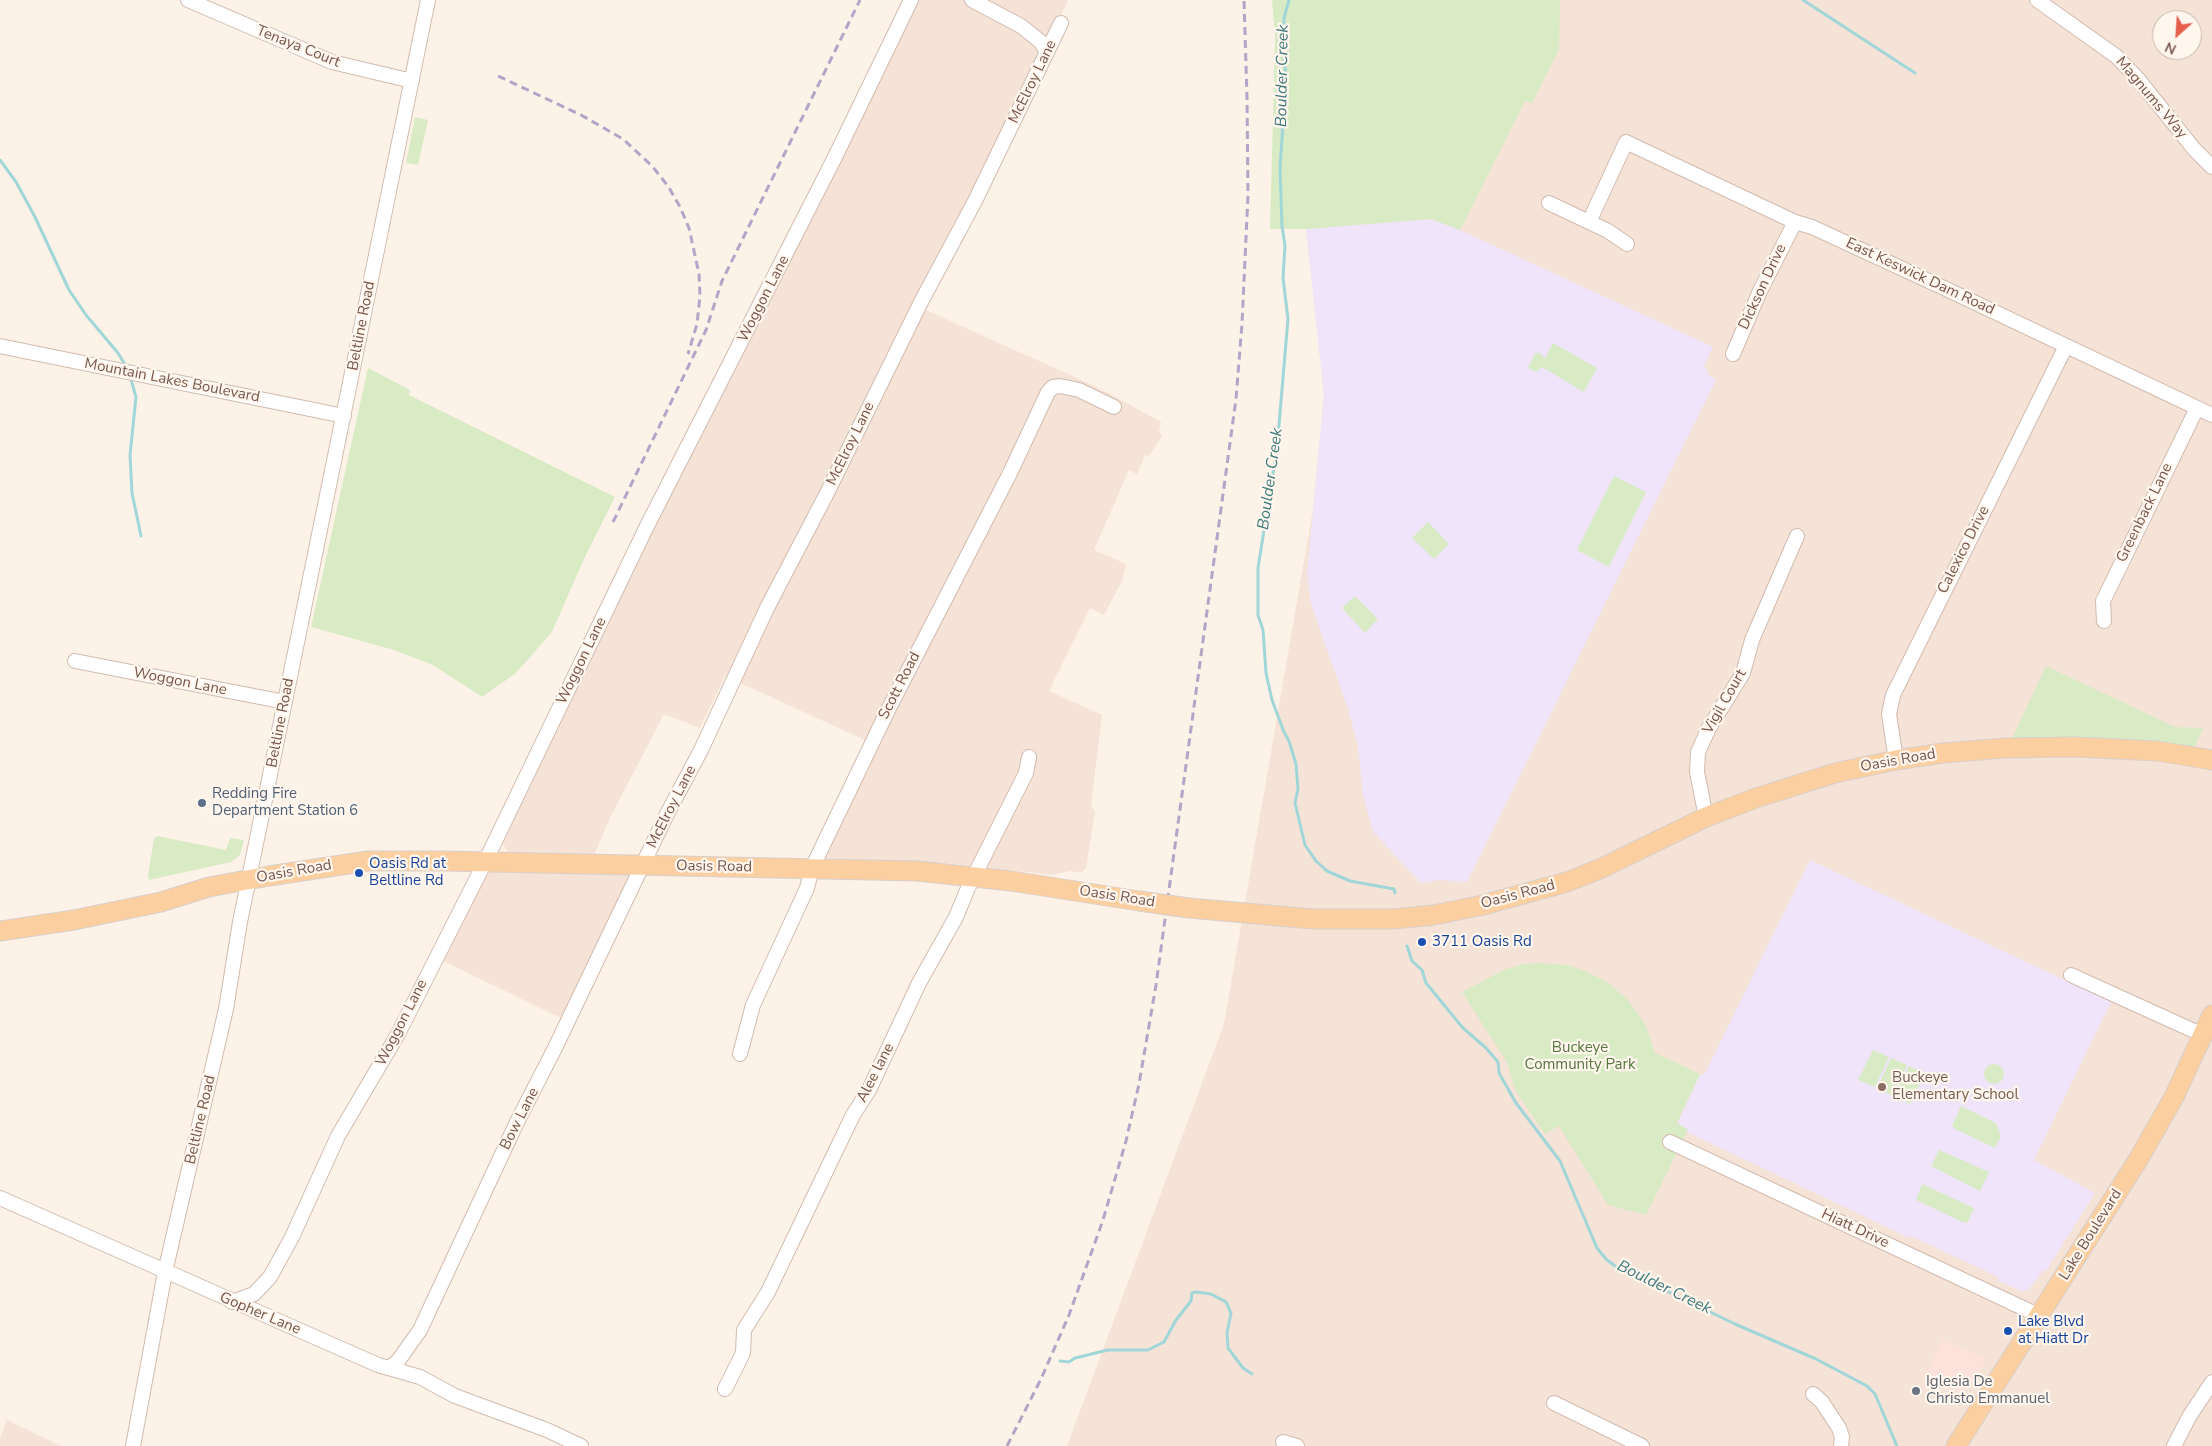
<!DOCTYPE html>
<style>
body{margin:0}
#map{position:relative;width:2212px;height:1446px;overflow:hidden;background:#fdf2e7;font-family:"Nunito Sans",sans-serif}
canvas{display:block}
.north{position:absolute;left:2152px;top:10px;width:50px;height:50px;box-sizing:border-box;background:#fff6ee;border:1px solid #c9b6ad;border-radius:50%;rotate:206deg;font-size:14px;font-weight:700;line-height:20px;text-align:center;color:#77564b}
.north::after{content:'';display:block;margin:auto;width:18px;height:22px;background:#e75d4c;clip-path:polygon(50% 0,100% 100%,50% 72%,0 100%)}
</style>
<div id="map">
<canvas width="2212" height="1446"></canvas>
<div class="north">N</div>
</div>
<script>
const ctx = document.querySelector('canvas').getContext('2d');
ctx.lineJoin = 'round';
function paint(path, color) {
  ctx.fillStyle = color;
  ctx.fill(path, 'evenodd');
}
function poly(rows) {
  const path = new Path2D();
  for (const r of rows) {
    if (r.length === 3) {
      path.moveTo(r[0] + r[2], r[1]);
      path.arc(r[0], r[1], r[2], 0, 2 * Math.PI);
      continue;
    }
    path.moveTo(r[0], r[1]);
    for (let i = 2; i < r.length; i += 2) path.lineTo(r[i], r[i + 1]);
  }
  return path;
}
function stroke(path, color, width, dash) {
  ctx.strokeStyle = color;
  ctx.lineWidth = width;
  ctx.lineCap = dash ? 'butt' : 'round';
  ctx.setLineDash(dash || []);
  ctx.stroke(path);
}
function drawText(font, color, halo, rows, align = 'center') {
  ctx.font = font + ' "Nunito Sans",sans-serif';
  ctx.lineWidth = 4.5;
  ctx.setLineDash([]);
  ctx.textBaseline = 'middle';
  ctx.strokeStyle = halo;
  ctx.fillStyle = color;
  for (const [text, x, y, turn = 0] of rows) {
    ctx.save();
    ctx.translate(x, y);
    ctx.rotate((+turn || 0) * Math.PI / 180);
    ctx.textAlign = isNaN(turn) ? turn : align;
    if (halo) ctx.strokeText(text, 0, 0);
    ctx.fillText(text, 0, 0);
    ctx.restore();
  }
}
const residential = poly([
 [917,0,1068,0,1033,77,917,306,1099,388,1161,422,1159,431,1162,436,1149,456,1145,455,1137,474,1129,470,1094,550,1126,564,1122,581,1104,615,1090,608,1049,691,1102,715,1091,805,1095,812,1086,868,1081,873,1070,871,1053,875,955,864,820,858,867,741,725,676,700,728,664,714,611,816,594,855,509,853,502,843,502,835,598,637],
 [1307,0,2212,0,2212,1446,1067,1446,1224,1024,1313,509,1324,395,1306,229],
 [2162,20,2192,20,2192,50,2162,50],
 [486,871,624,873,631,878,565,1020,439,959],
 [7,1420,61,1446,0,1446,0,1438]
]);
const commercial = poly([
 [1942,1339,1986,1360,1964,1394,1924,1376]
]);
const education = poly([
 [1431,219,1460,230,1709,345,1713,348,1704,365,1709,375,1716,380,1467,882,1439,880,1421,883,1373,832,1363,795,1358,746,1348,709,1311,604,1307,574,1324,395,1306,229],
 [1810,860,2111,1002,2034,1160,2095,1193,2046,1271,2044,1270,2028,1290,2021,1291,1997,1280,1998,1277,1911,1236,1910,1238,1901,1234,1687,1132,1687,1130,1677,1124,1700,1074,1704,1075]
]);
const green = poly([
 [1272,0,1560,0,1559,50,1532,103,1525,101,1460,230,1431,219,1306,229,1270,229,1275,37],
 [415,117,428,120,418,165,406,163],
 [1553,343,1597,368,1584,392,1542,367,1536,372,1528,368,1535,353,1540,353,1545,359],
 [368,368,410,390,409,395,615,497,584,559,552,632,516,673,482,697,433,665,394,650,311,627],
 [1614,476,1646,492,1609,567,1577,550],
 [1428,522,1449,544,1434,559,1412,538],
 [1355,596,1378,619,1365,633,1342,608],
 [2046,666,2175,727,2203,728,2193,751,2011,741],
 [157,836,226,850,230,838,244,840,240,855,231,862,149,880,148,875,154,839],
 [1541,963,1566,965,1583,970,1607,982,1626,998,1636,1011,1646,1026,1655,1053,1700,1074,1677,1123,1688,1130,1646,1215,1608,1205,1559,1126,1545,1134,1515,1090,1507,1062,1462,992,1504,970,1523,964],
 [1873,1050,1889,1057,1875,1087,1858,1080],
 [1891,1058,1907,1065,1893,1096,1877,1088],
 [1994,1074,10],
 [1909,1066,1925,1073,1910,1104,1894,1096],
 [1961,1106,1996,1123,2001,1136,1995,1148,1955,1129,1952,1126],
 [1939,1150,1989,1172,1980,1191,1931,1166],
 [1922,1184,1974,1208,1968,1222,1965,1223,1916,1200]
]);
const stream = poly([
 [1289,0,1284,18,1283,48,1286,78,1280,168,1282,226,1285,246,1283,278,1288,319,1277,448,1258,568,1258,615,1263,630,1266,673,1272,700,1284,732,1289,741,1296,764,1298,789,1295,803,1305,845,1316,861,1327,871,1350,881,1394,889,1395,893],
 [1803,0,1915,73],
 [0,160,16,182,35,217,69,290,86,315,118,353,126,366],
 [130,376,136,397,130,455,132,493,141,536],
 [1407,946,1412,961,1422,970,1426,983,1463,1028,1486,1048,1498,1062,1499,1073,1516,1103,1560,1161,1597,1248,1606,1259,1615,1266,1735,1324,1816,1359,1867,1386,1875,1394,1897,1446],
 [1060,1361,1069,1362,1075,1358,1108,1350,1148,1350,1164,1342,1176,1320,1191,1301,1192,1293,1196,1292,1211,1294,1226,1302,1231,1313,1227,1333,1228,1348,1243,1368,1252,1374]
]);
const minor = poly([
 [188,0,332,62,412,81],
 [972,0,1021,26,1041,42,1047,53],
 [2037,0,2116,56,2138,79,2194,149,2212,167],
 [1549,203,1608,231,1627,244],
 [1589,222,1626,142,1795,222,1812,227,1944,288,2212,415],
 [0,346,344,416],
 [1733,354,1760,291,1795,222],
 [2104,621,2103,601,2108,591,2197,408],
 [75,661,285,702],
 [1896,760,1889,714,1893,695,2066,346],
 [1706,817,1697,772,1698,752,1709,728,1743,673,1752,640,1797,536],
 [2071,975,2203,1035],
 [740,1054,753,1005,807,888,812,868,889,708,1010,473,1048,392,1053,387,1060,386,1079,390,1114,407],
 [1670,1142,2040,1316],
 [0,1198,378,1365,420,1377,455,1396,547,1430,581,1446],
 [232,1302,254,1294,270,1277,292,1237,338,1136,398,1034,485,862,647,526,835,157,911,0],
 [390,1367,398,1361,420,1330,518,1120,554,1050,666,816,701,750,767,608,826,495,921,302,975,201,1061,23],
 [725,1389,743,1353,744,1330,768,1292,853,1115,869,1090,919,983,956,917,968,888,1026,773,1029,757],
 [1813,1394,1822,1402,1839,1428,1842,1437,1841,1446],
 [1554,1403,1642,1446],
 [1283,1442,1297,1446],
 [133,1446,165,1272,226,1009,240,922,428,0],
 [2174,1446,2189,1417,2212,1382]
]);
const major = poly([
 [1189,908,1313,919,1393,919,1434,915,1483,905,1567,882,1602,868,1706,817,1756,798,1835,773,1896,760,1943,753,2005,748,2076,747,2157,751,2212,760],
 [0,931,74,920,161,902,209,887,269,876,368,861,444,861,917,871,1011,881,1139,901],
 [1956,1446,2138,1160,2174,1097,2212,1015]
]);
const rail = poly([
 [498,76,581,115,623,139,652,166,668,186,680,207,689,228,699,274,700,296,697,324,688,354],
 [613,522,706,330,722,281,860,0],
 [1007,1446,1041,1379,1069,1315,1103,1220,1126,1141,1139,1084,1156,985,1236,399,1242,324,1248,195,1247,98,1244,0]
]);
const majorBridge = poly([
 [1139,901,1189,908]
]);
const markers = [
 [202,803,5,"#5c6f8a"],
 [359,873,5,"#1a4fb4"],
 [1422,942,5,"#1a4fb4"],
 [1882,1087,5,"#8d6e63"],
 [2008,1331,5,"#1a4fb4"],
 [1916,1391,5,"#6b7280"]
];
const streetNames = [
 ["Tenaya Court",298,47,22],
 ["McElroy Lane",1033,82,-64],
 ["Magnums Way",2151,98,50],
 ["East Keswick Dam Road",1920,277,25],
 ["Dickson Drive",1763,287,-65],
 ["Woggon Lane",764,299,-63],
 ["Beltline Road",362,326,-79],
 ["Mountain Lakes Boulevard",172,381,11],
 ["McElroy Lane",851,444,-64],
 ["Greenback Lane",2145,513,-64],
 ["Calexico Drive",1964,550,-63],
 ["Woggon Lane",582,661,-64],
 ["Woggon Lane",180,682,11],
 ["Scott Road",900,686,-63],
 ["Vigil Court",1725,702,-60],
 ["Beltline Road",281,723,-79],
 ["Oasis Road",1898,761,-10],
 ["McElroy Lane",672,807,-63],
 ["Oasis Road",714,867,1],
 ["Oasis Road",294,872,-10],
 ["Oasis Road",1518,895,-15],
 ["Oasis Road",1117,897,9],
 ["Woggon Lane",402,1023,-63],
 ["Alee lane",876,1073,-63],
 ["Bow Lane",520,1119,-63],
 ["Beltline Road",201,1120,-77],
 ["Hiatt Drive",1855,1229,25],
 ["Lake Boulevard",2091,1235,-58],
 ["Gopher Lane",260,1314,23]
];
const serviceNames = [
 ["Redding Fire",212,794],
 ["Department Station 6",212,811]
];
const transitNames = [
 ["Oasis Rd at",369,864],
 ["Beltline Rd",369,881],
 ["3711 Oasis Rd",1432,942],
 ["Lake Blvd",2018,1322],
 ["at Hiatt Dr",2018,1339]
];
const parkNames = [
 ["Buckeye",1580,1048],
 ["Community Park",1580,1065]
];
const educationNames = [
 ["Buckeye",1892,1078],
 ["Elementary School",1892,1095]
];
const worshipNames = [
 ["Iglesia De",1926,1382],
 ["Christo Emmanuel",1926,1399]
];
const waterNames = [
 ["Boulder Creek",1283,76,-89],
 ["Boulder Creek",1271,479,-82],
 ["Boulder Creek",1664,1288,26]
];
paint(residential, '#f4e3d6');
paint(commercial, '#fde1db');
paint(education, '#efe4f9');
paint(green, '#d9ebc5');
stroke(stream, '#a1d6d9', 3);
stroke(minor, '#d1bbaf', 16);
stroke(major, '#d9d0cd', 21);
stroke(minor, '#fff', 14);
stroke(major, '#fbcfa0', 19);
stroke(rail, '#b3a5c7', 3, [8, 5]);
stroke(majorBridge, '#d9d0cd', 21, []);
stroke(majorBridge, '#fbcfa0', 19);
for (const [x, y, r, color] of markers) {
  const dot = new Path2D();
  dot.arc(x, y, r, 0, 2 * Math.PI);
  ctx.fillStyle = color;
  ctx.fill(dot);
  stroke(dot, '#fff6ee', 2);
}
drawText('15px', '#77564b', '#fff6ee', streetNames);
drawText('15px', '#4e5e75', '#fff6ee', serviceNames, 'left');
drawText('15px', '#164399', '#fff6ee', transitNames, 'left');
drawText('15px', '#577740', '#fff6ee', parkNames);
drawText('15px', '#785e54', '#fff6ee', educationNames, 'left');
drawText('15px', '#5b616d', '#fff6ee', worshipNames, 'left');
drawText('italic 16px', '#3e797c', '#fff6ee', waterNames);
</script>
